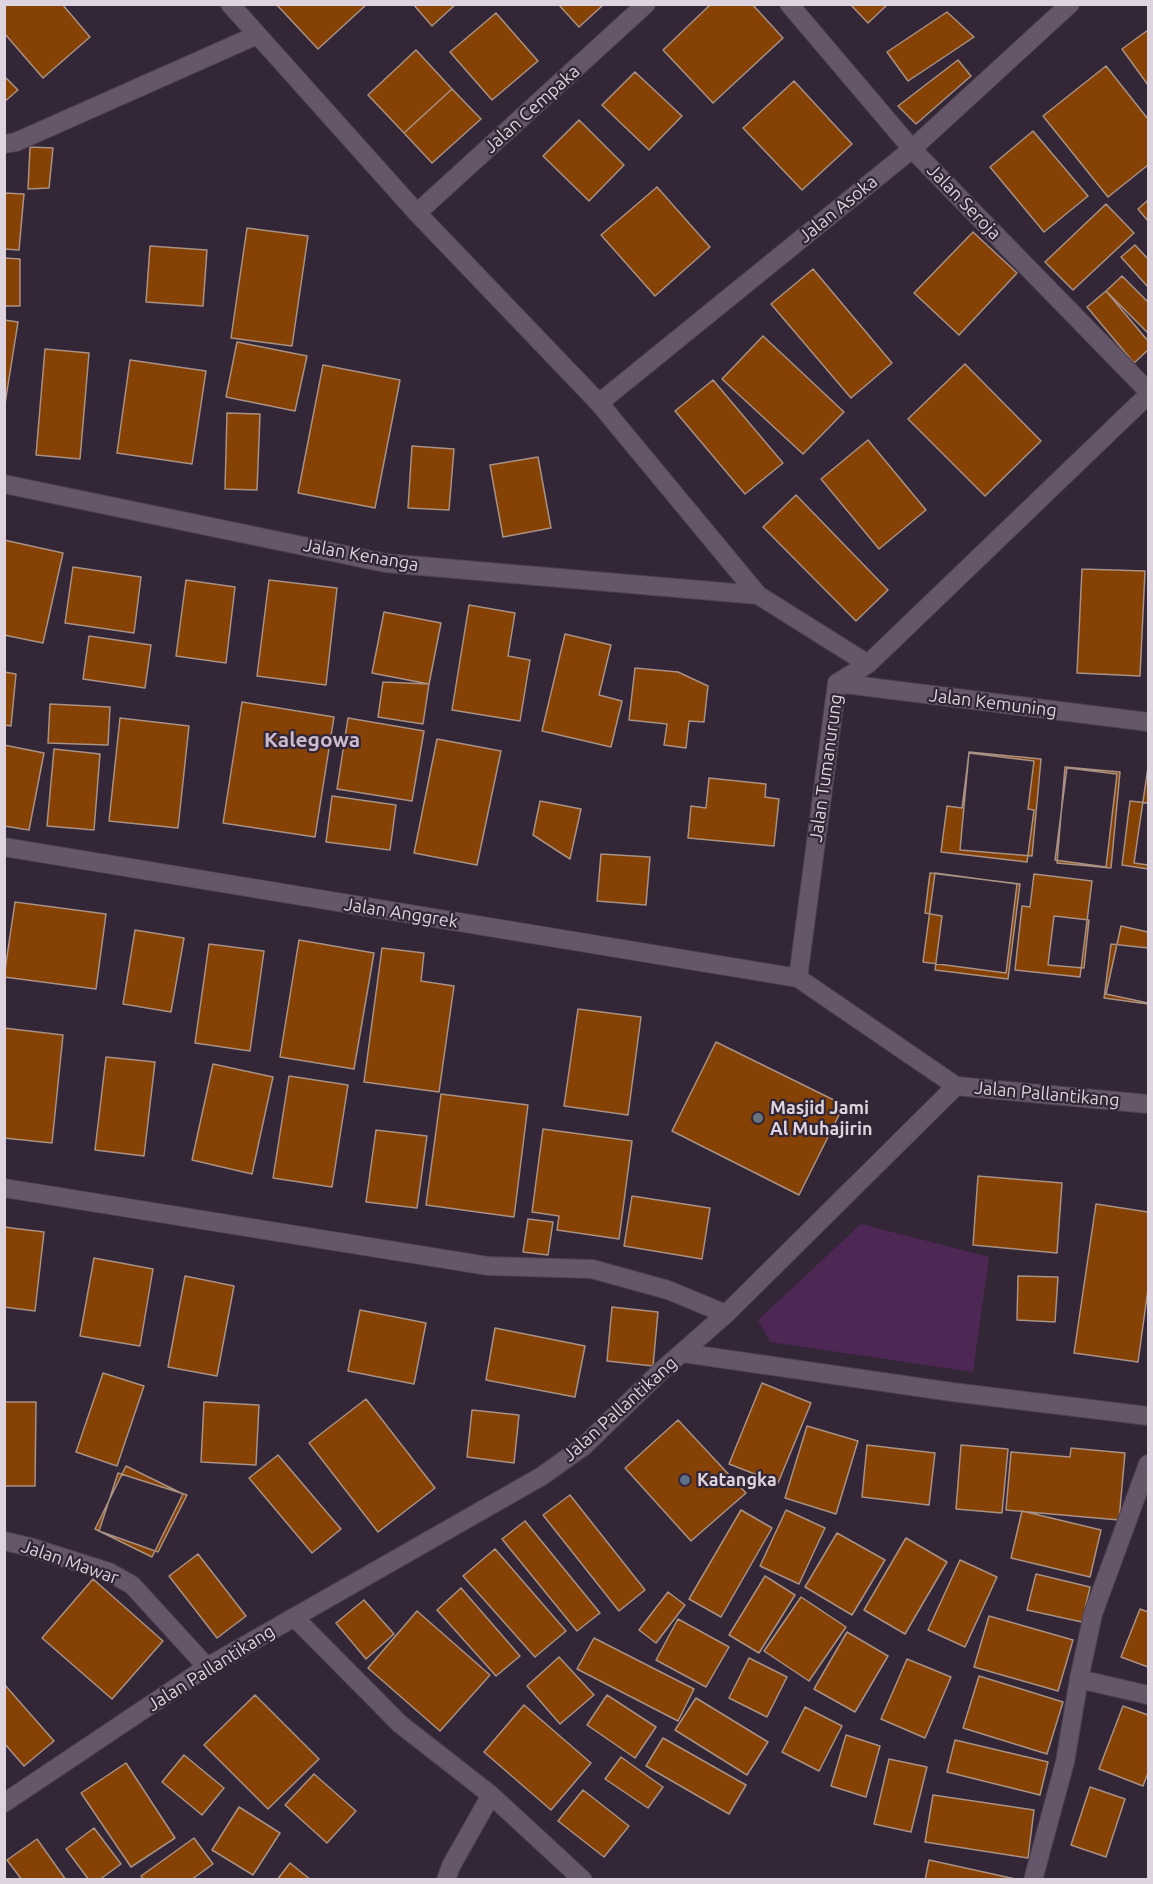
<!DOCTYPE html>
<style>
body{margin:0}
#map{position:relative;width:1153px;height:1884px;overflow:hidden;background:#332636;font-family:Ubuntu,sans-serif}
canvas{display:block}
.frame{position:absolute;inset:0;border:6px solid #ddd4df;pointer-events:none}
</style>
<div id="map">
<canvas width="1153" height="1884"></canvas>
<div class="frame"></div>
</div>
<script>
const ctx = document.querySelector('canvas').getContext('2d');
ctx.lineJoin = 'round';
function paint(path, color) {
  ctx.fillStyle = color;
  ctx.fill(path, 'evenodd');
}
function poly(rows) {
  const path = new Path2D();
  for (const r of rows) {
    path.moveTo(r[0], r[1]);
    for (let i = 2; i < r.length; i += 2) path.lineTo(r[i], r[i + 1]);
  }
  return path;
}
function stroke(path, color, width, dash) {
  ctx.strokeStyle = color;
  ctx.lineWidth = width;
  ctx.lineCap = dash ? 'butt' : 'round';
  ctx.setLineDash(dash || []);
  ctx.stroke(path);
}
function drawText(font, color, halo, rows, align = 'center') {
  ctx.font = font + ' Ubuntu,sans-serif';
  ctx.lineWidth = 4.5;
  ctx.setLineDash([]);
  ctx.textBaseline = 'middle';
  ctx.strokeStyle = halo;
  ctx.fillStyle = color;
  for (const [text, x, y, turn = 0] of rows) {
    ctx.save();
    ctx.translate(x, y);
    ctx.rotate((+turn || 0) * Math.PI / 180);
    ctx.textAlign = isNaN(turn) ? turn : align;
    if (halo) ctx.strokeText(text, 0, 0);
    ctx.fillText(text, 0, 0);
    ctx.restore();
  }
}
const green = poly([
 [861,1224,989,1257,973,1372,770,1342,758,1320]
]);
const building = poly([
 [4,4,62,4,90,37,43,78,4,33,4,4],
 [276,4,367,4,318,49,276,4],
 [413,4,456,4,432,26,413,4],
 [558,4,601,4,602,6,579,27,558,4],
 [711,4,752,4,783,38,713,103,663,50,711,4],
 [850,4,888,4,868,23,850,4],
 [947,12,974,37,908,81,887,52,947,12],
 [496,13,538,61,492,100,450,52,496,13],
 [1148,30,1148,85,1122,49,1148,30],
 [416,50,452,89,404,133,368,95,416,50],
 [958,60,971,76,916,124,898,106,958,60],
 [1106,66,1148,119,1148,165,1108,197,1043,116,1106,66],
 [635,72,682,116,649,150,602,105,635,72],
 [4,76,18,90,4,102,4,76],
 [794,81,852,144,802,190,743,128,794,81],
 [452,89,481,119,432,163,404,133,452,89],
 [579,120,624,165,589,201,543,156,579,120],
 [1033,131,1088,196,1044,232,990,167,1033,131],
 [30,147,53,148,49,188,28,189,30,147],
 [657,187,710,247,655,296,601,235,657,187],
 [4,193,24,194,19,250,4,249,4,193],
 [1148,200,1148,221,1138,209,1148,200],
 [1106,204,1134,233,1073,290,1045,262,1106,204],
 [247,228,308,236,292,346,231,338,247,228],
 [973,232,1017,273,959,335,914,293,973,232],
 [1135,245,1148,259,1148,287,1121,257,1135,245],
 [150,246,207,250,203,306,146,302,150,246],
 [4,258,20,259,20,306,4,306,4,258],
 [813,269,892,363,851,398,771,304,813,269],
 [1122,276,1148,302,1148,333,1106,291,1122,276],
 [1106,291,1148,341,1148,350,1134,363,1087,307,1106,291],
 [4,320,18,322,4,410,4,320],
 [763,336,844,412,803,454,722,379,763,336],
 [237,342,307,356,295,411,226,397,237,342],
 [45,349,89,353,80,459,36,455,45,349],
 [130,360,206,371,192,464,117,453,130,360],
 [965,364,1041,441,985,496,908,419,965,364],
 [323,365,400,380,375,508,298,493,323,365],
 [713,380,783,463,745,494,675,411,713,380],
 [227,413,260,414,257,490,225,489,227,413],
 [868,440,926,510,879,549,821,479,868,440],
 [412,446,454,449,449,510,408,508,412,446],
 [538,457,551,528,503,537,490,465,538,457],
 [796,495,888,590,856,621,763,527,796,495],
 [4,540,63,553,43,643,4,635,4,540],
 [73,567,141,577,134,633,65,623,73,567],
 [1082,569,1145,571,1140,676,1077,673,1082,569],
 [186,580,235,587,226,663,176,656,186,580],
 [269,580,337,588,326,685,257,676,269,580],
 [469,605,515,613,508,656,530,660,520,721,452,710,469,605],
 [384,612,441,623,429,684,372,673,384,612],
 [565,634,611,645,599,695,622,701,611,747,542,731,565,634],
 [89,636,151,645,145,688,83,679,89,636],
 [635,668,678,672,708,686,704,722,689,721,686,748,664,745,667,724,629,720,635,668],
 [4,672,16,674,11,726,4,725,4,672],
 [383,682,429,684,423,724,378,717,383,682],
 [242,702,334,717,315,837,223,823,242,702],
 [50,704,110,707,108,745,48,743,50,704],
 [120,718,189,726,178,828,109,821,120,718],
 [348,718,424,731,412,801,337,789,348,718],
 [437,739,501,751,477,865,414,853,437,739],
 [4,745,44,753,29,830,4,826,4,745],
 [54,749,100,754,94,830,47,826,54,749],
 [969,752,1041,759,1032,856,960,850,969,752],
 [969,753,1034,761,1028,809,1034,810,1027,862,941,852,947,806,962,808,969,753],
 [1065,767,1120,772,1111,868,1057,863,1065,767],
 [1148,767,1148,865,1134,863,1148,767],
 [1067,768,1117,774,1106,867,1055,860,1067,768],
 [709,778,766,784,765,797,779,799,774,846,688,838,691,806,706,808,709,778],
 [332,796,396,805,390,850,326,842,332,796],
 [540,801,581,809,570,859,533,835,540,801],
 [1130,801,1148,803,1148,869,1122,865,1130,801],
 [601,854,650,857,646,905,597,901,601,854],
 [930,873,1020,884,1008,979,935,970,942,916,925,913,930,873],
 [935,873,1017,884,1006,973,923,962,935,873],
 [1034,874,1092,881,1080,977,1015,970,1022,906,1030,907,1034,874],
 [15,902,106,914,96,989,4,977,15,902],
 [1054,916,1089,920,1084,968,1048,965,1054,916],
 [1121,926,1148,932,1148,1003,1106,994,1121,926],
 [135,930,184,938,171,1012,123,1004,135,930],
 [299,940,374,953,354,1069,280,1057,299,940],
 [209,944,264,951,250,1051,195,1043,209,944],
 [1111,944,1148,948,1148,1004,1104,998,1111,944],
 [382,948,424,953,421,981,454,986,439,1092,364,1082,382,948],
 [578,1009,641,1017,628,1115,564,1106,578,1009],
 [4,1028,63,1035,52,1143,4,1138,4,1028],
 [716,1042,844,1105,799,1195,672,1131,716,1042],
 [106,1057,155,1062,144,1156,95,1150,106,1057],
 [213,1064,273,1077,252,1174,192,1160,213,1064],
 [289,1076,348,1085,332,1187,273,1178,289,1076],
 [441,1094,528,1105,514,1217,426,1205,441,1094],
 [543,1129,632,1141,619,1239,557,1230,559,1216,532,1212,543,1129],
 [376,1130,427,1136,417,1208,366,1202,376,1130],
 [978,1176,1062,1183,1057,1253,973,1245,978,1176],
 [632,1196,710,1208,702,1259,624,1246,632,1196],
 [1096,1204,1148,1212,1148,1289,1138,1362,1074,1353,1096,1204],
 [528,1219,553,1222,548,1255,523,1252,528,1219],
 [4,1227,44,1232,35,1311,4,1307,4,1227],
 [94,1258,153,1269,140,1346,80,1336,94,1258],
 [185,1276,234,1286,217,1376,168,1367,185,1276],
 [1018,1276,1058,1277,1055,1322,1017,1320,1018,1276],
 [612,1307,658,1312,653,1366,607,1361,612,1307],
 [360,1310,426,1323,414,1384,348,1371,360,1310],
 [495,1328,585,1346,575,1397,486,1380,495,1328],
 [103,1373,144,1386,117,1466,76,1452,103,1373],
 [762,1383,811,1403,778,1483,729,1464,762,1383],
 [366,1399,435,1488,378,1532,309,1443,366,1399],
 [4,1402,36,1402,35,1486,4,1486,4,1402],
 [204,1402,259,1405,256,1465,201,1462,204,1402],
 [472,1410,519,1415,514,1463,467,1457,472,1410],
 [678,1420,746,1493,691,1541,625,1468,678,1420],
 [807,1426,858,1441,836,1514,785,1498,807,1426],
 [867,1445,935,1453,929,1505,862,1497,867,1445],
 [961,1445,1008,1449,1002,1513,956,1509,961,1445],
 [1071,1448,1125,1453,1119,1520,1006,1510,1011,1452,1070,1457,1071,1448],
 [278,1455,341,1529,312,1553,249,1478,278,1455],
 [126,1466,183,1494,152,1557,95,1529,126,1466],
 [118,1473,187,1495,158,1552,99,1531,118,1473],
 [570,1495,645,1590,619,1611,543,1515,570,1495],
 [741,1510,772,1528,721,1617,689,1599,741,1510],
 [786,1510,825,1528,799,1584,760,1566,786,1510],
 [1022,1511,1101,1530,1090,1577,1011,1558,1022,1511],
 [525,1521,600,1613,577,1631,502,1539,525,1521],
 [837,1533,885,1560,852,1615,805,1587,837,1533],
 [906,1538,947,1562,905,1634,864,1610,906,1538],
 [495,1549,566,1631,535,1657,463,1576,495,1549],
 [198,1554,246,1616,217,1638,169,1576,198,1554],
 [960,1560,997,1577,965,1647,928,1630,960,1560],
 [1036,1574,1090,1587,1082,1622,1027,1610,1036,1574],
 [765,1576,795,1595,759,1653,729,1635,765,1576],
 [93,1579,163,1641,112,1699,42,1638,93,1579],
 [461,1588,520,1656,496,1676,437,1610,461,1588],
 [668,1592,685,1605,656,1643,639,1630,668,1592],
 [801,1597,846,1627,809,1681,764,1651,801,1597],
 [364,1600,394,1634,366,1659,336,1623,364,1600],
 [1140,1609,1148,1612,1148,1667,1121,1657,1140,1609],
 [417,1611,490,1675,440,1731,368,1668,417,1611],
 [989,1616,1073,1640,1058,1691,974,1667,989,1616],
 [678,1619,729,1647,706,1687,656,1660,678,1619],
 [847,1632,888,1656,855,1712,814,1689,847,1632],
 [594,1638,694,1689,678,1721,577,1669,594,1638],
 [559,1657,594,1695,560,1724,527,1686,559,1657],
 [749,1658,787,1677,767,1717,729,1698,749,1658],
 [907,1659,951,1677,925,1738,881,1719,907,1659],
 [979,1676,1063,1702,1047,1754,963,1728,979,1676],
 [4,1684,54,1741,24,1766,4,1743,4,1684],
 [255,1695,319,1759,268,1809,204,1745,255,1695],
 [607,1695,656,1727,635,1758,587,1725,607,1695],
 [696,1698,768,1742,747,1775,675,1730,696,1698],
 [524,1705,591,1763,551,1810,484,1752,524,1705],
 [1123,1706,1148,1715,1148,1773,1143,1786,1099,1769,1123,1706],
 [805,1707,842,1726,819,1771,782,1752,805,1707],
 [846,1735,880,1746,866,1797,831,1786,846,1735],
 [663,1738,746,1785,729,1814,646,1766,663,1738],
 [955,1740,1048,1762,1040,1795,947,1772,955,1740],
 [184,1755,224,1788,202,1815,162,1782,184,1755],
 [621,1757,663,1787,648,1808,605,1779,621,1757],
 [889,1759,927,1767,911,1832,874,1824,889,1759],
 [126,1763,175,1838,131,1867,81,1793,126,1763],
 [314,1774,356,1811,327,1843,285,1805,314,1774],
 [1090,1787,1125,1799,1106,1857,1071,1845,1090,1787],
 [583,1790,629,1826,604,1857,558,1821,583,1790],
 [933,1795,1034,1810,1028,1858,925,1842,933,1795],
 [239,1807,280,1833,253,1875,212,1850,239,1807],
 [94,1828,121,1864,99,1880,89,1880,66,1849,94,1828],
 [194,1838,213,1864,191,1880,144,1880,141,1876,194,1838],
 [37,1839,66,1880,22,1880,7,1860,37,1839],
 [929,1860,1020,1880,925,1880,929,1860],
 [290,1863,311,1880,277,1880,290,1863]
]);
const minor = poly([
 [230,4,417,213,599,403,758,595,868,664],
 [789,4,912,149,1148,391],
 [4,144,16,142,257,35],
 [417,213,646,4],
 [599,403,912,149,1070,4],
 [4,484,385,563,758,595],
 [837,683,798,978,956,1086,1148,1104],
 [837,683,868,664,1148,395],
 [837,683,1148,722],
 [4,847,798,978],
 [4,1188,488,1266,592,1269,668,1290,726,1314],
 [683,1353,952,1392,1148,1416],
 [4,1541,30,1547,109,1572,132,1585,207,1667],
 [294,1617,400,1724,491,1795,583,1880],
 [1079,1679,1148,1695],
 [4,1803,207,1667,542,1476,584,1446,662,1370,726,1314,956,1086],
 [446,1880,451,1866,491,1795],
 [1033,1880,1065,1762,1079,1679,1093,1614,1148,1464]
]);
const markers = [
 [758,1118,6,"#6b7280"],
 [685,1480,6,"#5c6f8a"]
];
const streetNames = [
 ["Jalan Cempaka",532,109,-42],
 ["Jalan Seroja",964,202,46],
 ["Jalan Asoka",838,209,-39],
 ["Jalan Kenanga",361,555,10],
 ["Jalan Kemuning",993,703,7],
 ["Jalan Tumanurung",826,768,-82],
 ["Jalan Anggrek",401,913,9],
 ["Jalan Pallantikang",1047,1094,5],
 ["Jalan Pallantikang",620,1409,-42],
 ["Jalan Mawar",70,1562,19],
 ["Jalan Pallantikang",211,1668,-32]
];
const poiNames = [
 ["Masjid Jami",770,1108],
 ["Al Muhajirin",770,1129],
 ["Katangka",697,1480]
];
const quarterNames = [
 ["Kalegowa",312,740]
];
paint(green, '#4d2855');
paint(building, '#864205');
stroke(building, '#a99183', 1.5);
stroke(minor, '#4d4150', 20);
stroke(minor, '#655669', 18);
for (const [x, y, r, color] of markers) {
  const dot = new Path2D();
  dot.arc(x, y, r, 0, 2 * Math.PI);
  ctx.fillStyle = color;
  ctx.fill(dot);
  stroke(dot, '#332636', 2);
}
drawText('18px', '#ddd4df', '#332636', streetNames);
drawText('bold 18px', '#ddd4df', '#332636', poiNames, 'left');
drawText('bold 21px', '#ccbbd0', '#332636', quarterNames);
</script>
